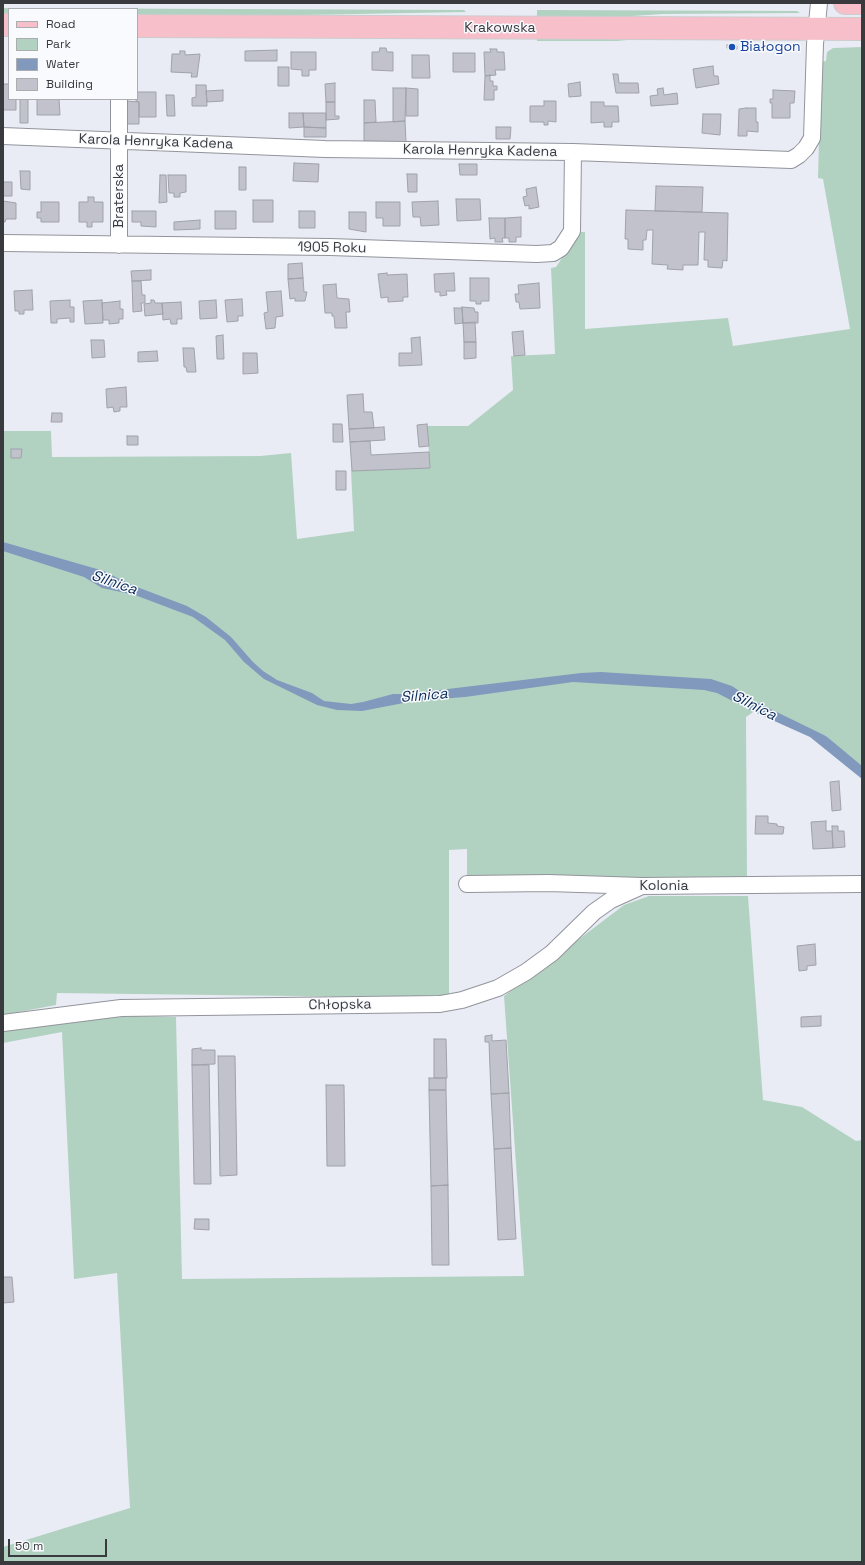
<!DOCTYPE html>
<meta charset="utf-8">
<style>
body{margin:0}
#map{position:relative;width:865px;height:1565px;overflow:hidden;background:#eaecf5;font-family:"Space Grotesk",sans-serif}
canvas{display:block}
.frame{position:absolute;inset:0;border:4px solid #393a3d;pointer-events:none}
.legend{position:absolute;left:8px;top:8px;width:130px;height:92px;box-sizing:border-box;background:#f9fafe;border:1px solid #acadb1;margin:0;padding:5px 7px;list-style:none;font-size:12px;color:#393a3d}
.legend li{display:flex;align-items:center;gap:8px;height:20px}
.legend b{width:20px;border:1px solid #acadb1}
.scale{position:absolute;left:8px;top:1539px;width:99px;height:18px;box-sizing:border-box;border:2px solid #393a3d;border-top:0;padding-left:5px;font-size:12px;line-height:14px;white-space:nowrap;color:#393a3d;-webkit-text-stroke:3px #f9fafe;paint-order:stroke}
</style>
<div id="map">
<canvas width="865" height="1565"></canvas>
<div class="frame"></div>
<ul class="legend">
<li><b style="height:5px;background:#f7bfca"></b>Road</li>
<li><b style="height:11px;background:#b2d2c1"></b>Park</li>
<li><b style="height:11px;background:#8099bc"></b>Water</li>
<li><b style="height:11px;background:#c1c2cb"></b>Building</li>
</ul>
<div class="scale">50 m</div>
</div>
<script>
const ctx = document.querySelector('canvas').getContext('2d');
ctx.lineJoin = 'round';
function paint(path, color) {
  ctx.fillStyle = color;
  ctx.fill(path, 'evenodd');
}
function poly(rows) {
  const path = new Path2D();
  for (const r of rows) {
    path.moveTo(r[0], r[1]);
    for (let i = 2; i < r.length; i += 2) path.lineTo(r[i], r[i + 1]);
  }
  return path;
}
function stroke(path, color, width, dash) {
  ctx.strokeStyle = color;
  ctx.lineWidth = width;
  ctx.lineCap = dash ? 'butt' : 'round';
  ctx.setLineDash(dash || []);
  ctx.stroke(path);
}
function drawText(font, color, halo, rows, align = 'center') {
  ctx.font = font + ' "Space Grotesk",sans-serif';
  ctx.lineWidth = 3;
  ctx.setLineDash([]);
  ctx.textBaseline = 'middle';
  ctx.strokeStyle = halo;
  ctx.fillStyle = color;
  for (const [text, x, y, turn = 0] of rows) {
    ctx.save();
    ctx.translate(x, y);
    ctx.rotate((+turn || 0) * Math.PI / 180);
    ctx.textAlign = isNaN(turn) ? turn : align;
    if (halo) ctx.strokeText(text, 0, 0);
    ctx.fillText(text, 0, 0);
    ctx.restore();
  }
}
const green = poly([
 [3,8,464,10,466,12,137,18,137,9,9,9,9,17,3,17],
 [537,10,797,11,800,13,663,14,586,19,537,19],
 [537,36,579,36,627,41,537,41],
 [862,47,862,770,826,736,759,708,746,717,747,878,467,878,467,849,449,850,449,998,57,993,56,1005,3,1015,3,431,51,431,52,457,260,456,291,453,297,539,354,531,351,470,430,467,427,426,468,426,513,390,511,356,555,354,551,268,556,267,579,232,585,232,585,329,728,318,733,346,850,329,823,179,818,178,821,62,826,61,827,52,833,48],
 [649,896,748,896,763,1100,802,1107,856,1141,862,1140,862,1562,3,1562,3,1547,130,1508,117,1273,74,1279,62,1032,3,1043,3,1030,94,1015,176,1017,182,1279,524,1276,504,996,624,905]
]);
const water = poly([
 [3,542,104,571,129,584,187,606,206,617,231,637,253,662,263,671,277,680,312,693,324,701,351,704,363,702,393,694,406,694,581,673,601,672,711,679,732,686,754,701,826,736,862,766,862,779,810,737,752,711,717,693,704,690,573,682,465,697,414,701,362,711,337,710,317,705,264,679,244,662,225,640,193,617,135,595,102,588,84,577,3,551]
]);
const building = poly([
 [727,45,737,46,737,49,727,48,727,45],
 [380,48,386,48,387,52,393,52,393,71,372,70,372,52,379,52,380,48],
 [490,49,497,49,497,52,504,52,505,70,495,70,496,75,485,76,484,52,491,52,490,49],
 [277,50,277,61,245,61,245,51,277,50],
 [180,51,185,51,185,55,200,54,197,77,191,77,192,73,171,72,172,54,180,54,180,51],
 [291,52,316,52,316,70,309,70,309,76,302,76,302,70,291,69,291,52],
 [453,53,475,53,475,72,453,72,453,53],
 [412,55,429,55,430,78,412,78,412,55],
 [713,66,714,76,718,76,719,84,696,88,693,69,713,66],
 [278,67,289,67,289,86,278,86,278,67],
 [613,74,618,74,619,83,638,83,639,93,616,93,613,74],
 [490,75,490,81,493,81,493,86,497,86,497,90,494,90,494,100,484,100,485,76,490,75],
 [580,82,581,96,569,97,568,84,580,82],
 [335,83,335,102,326,102,325,84,335,83],
 [3,84,9,84,9,99,16,99,16,110,3,110,3,84],
 [196,85,206,85,207,106,192,106,192,98,196,97,196,85],
 [393,88,406,88,405,121,393,122,393,88],
 [406,88,418,89,418,116,406,116,406,88],
 [663,88,664,95,677,93,678,104,651,106,650,96,658,95,657,89,663,88],
 [223,90,223,101,207,102,206,91,223,90],
 [773,90,795,91,794,103,790,103,790,118,772,118,772,103,770,103,770,99,773,99,773,90],
 [137,92,156,92,156,117,139,117,139,102,136,101,137,92],
 [166,95,174,95,175,116,167,116,166,95],
 [20,99,28,99,28,123,20,123,20,99],
 [37,99,59,99,60,115,37,115,37,99],
 [364,100,375,100,376,122,364,123,364,100],
 [127,101,139,102,139,124,126,124,127,101],
 [544,101,556,101,556,122,548,121,548,125,544,125,544,122,530,122,530,106,544,106,544,101],
 [326,102,335,102,335,116,339,116,339,119,326,120,326,102],
 [591,102,604,102,604,106,618,106,619,122,612,122,612,127,604,127,604,122,591,123,591,102],
 [746,108,756,108,756,122,758,122,758,132,747,131,747,136,738,136,739,109,746,108],
 [289,113,303,113,304,127,289,128,289,113],
 [303,113,326,113,326,128,304,127,303,113],
 [703,114,721,114,720,135,702,133,703,114],
 [405,121,406,142,364,141,364,123,405,121],
 [304,127,326,128,326,137,304,137,304,127],
 [496,127,511,127,510,139,496,139,496,127],
 [294,163,319,164,318,182,293,181,294,163],
 [459,164,477,164,477,175,460,175,459,164],
 [239,167,246,167,246,190,239,190,239,167],
 [20,171,30,171,30,190,21,189,20,171],
 [407,174,417,174,417,192,408,192,407,174],
 [160,175,166,175,167,202,159,203,160,175],
 [168,175,186,175,186,192,180,193,180,197,174,197,174,193,169,193,168,175],
 [3,182,12,182,12,196,3,196,3,182],
 [656,186,703,187,702,212,655,211,656,186],
 [536,187,539,207,529,209,529,205,525,206,523,197,527,196,526,189,536,187],
 [88,197,94,197,94,202,103,202,103,222,92,222,92,227,87,227,87,222,79,222,79,202,88,202,88,197],
 [456,199,480,199,481,220,457,221,456,199],
 [253,200,273,200,273,222,253,222,253,200],
 [3,201,16,203,16,219,6,219,5,222,3,222,3,201],
 [438,201,439,225,421,226,420,217,413,217,412,202,438,201],
 [41,202,59,202,59,222,41,222,41,218,37,218,37,212,41,212,41,202],
 [376,202,400,202,400,226,383,226,383,218,376,218,376,202],
 [626,210,728,213,727,261,723,260,722,268,708,267,708,260,704,260,705,232,699,232,698,265,683,265,683,270,667,269,668,265,652,264,653,230,647,230,646,240,643,240,643,250,628,249,628,239,625,239,626,210],
 [132,211,156,211,156,227,141,226,141,222,132,222,132,211],
 [215,211,236,211,236,229,215,229,215,211],
 [299,211,315,211,315,228,299,228,299,211],
 [349,212,366,212,366,232,349,229,349,212],
 [521,217,521,237,516,237,516,242,509,242,509,238,505,238,505,218,521,217],
 [489,218,505,218,505,238,502,238,503,242,495,242,495,238,490,239,489,218],
 [200,220,200,229,174,230,174,222,200,220],
 [302,263,303,278,288,279,288,264,302,263],
 [151,270,151,280,132,281,131,271,151,270],
 [387,273,387,275,407,274,408,297,403,297,403,301,388,302,388,297,381,298,378,274,387,273],
 [454,273,455,291,446,291,447,295,440,296,440,292,435,292,434,274,454,273],
 [303,278,304,292,307,292,305,301,295,301,295,298,290,299,288,279,303,278],
 [470,278,489,278,489,301,481,301,481,304,476,304,476,301,470,301,470,278],
 [132,281,141,281,142,295,145,295,145,303,141,303,142,311,133,312,132,281],
 [539,283,540,308,520,309,519,302,516,302,515,294,519,294,518,285,539,283],
 [336,284,337,298,349,299,350,312,346,312,347,328,335,328,334,316,332,316,332,313,325,313,323,285,336,284],
 [32,290,33,310,24,310,24,314,19,314,19,311,15,311,14,291,32,290],
 [281,291,283,316,276,317,275,328,266,329,264,313,268,312,266,292,281,291],
 [242,299,243,316,238,316,238,321,227,322,225,300,242,299],
 [70,300,70,307,74,307,74,322,70,322,70,318,57,319,57,323,51,323,50,301,70,300],
 [102,300,103,323,85,324,83,301,102,300],
 [151,300,154,300,155,303,162,303,163,314,145,316,144,304,151,303,151,300],
 [216,300,217,318,200,319,199,301,216,300],
 [120,301,120,309,123,309,123,319,119,319,119,323,109,324,109,320,103,320,102,303,120,301],
 [181,302,182,319,177,319,177,324,171,324,170,319,163,320,162,303,181,302],
 [462,307,474,308,475,312,478,312,478,323,463,323,462,307],
 [454,308,462,308,463,323,455,324,454,308],
 [475,322,476,342,464,342,463,323,475,322],
 [523,331,525,355,514,356,512,332,523,331],
 [223,335,224,359,217,359,216,336,223,335],
 [420,337,422,365,399,366,399,353,412,353,411,338,420,337],
 [91,340,104,340,105,357,92,358,91,340],
 [464,342,476,342,476,358,464,359,464,342],
 [183,348,194,348,196,372,187,372,186,367,184,367,183,348],
 [157,351,158,361,138,362,138,352,157,351],
 [243,353,257,353,258,373,243,374,243,353],
 [126,387,127,407,120,407,120,411,114,412,113,407,107,408,106,389,126,387],
 [363,394,364,412,372,412,374,428,349,429,347,395,363,394],
 [52,413,62,413,62,422,51,422,52,413],
 [333,424,342,424,343,442,333,442,333,424],
 [427,424,429,446,419,447,417,425,427,424],
 [384,427,385,440,350,442,349,429,384,427],
 [127,436,138,436,138,445,127,445,127,436],
 [370,441,371,455,429,452,430,468,352,471,350,442,370,441],
 [11,449,22,449,21,458,11,458,11,449],
 [336,471,346,471,346,490,336,490,336,471],
 [839,781,841,810,832,811,830,782,839,781],
 [756,816,768,816,768,823,777,824,777,826,784,827,783,834,755,834,756,816],
 [826,821,826,831,832,831,833,848,813,849,811,822,826,821],
 [832,826,838,826,838,831,844,831,845,847,833,848,832,826],
 [815,944,816,965,807,966,807,970,799,971,797,946,815,944],
 [821,1016,821,1026,801,1027,801,1017,821,1016],
 [492,1035,492,1041,506,1040,509,1093,491,1094,489,1042,485,1042,485,1036,492,1035],
 [434,1039,446,1039,447,1078,434,1078,434,1039],
 [201,1048,201,1050,215,1050,215,1064,192,1065,192,1049,201,1048],
 [218,1056,235,1056,237,1175,220,1176,218,1056],
 [192,1065,209,1065,211,1184,194,1184,192,1065],
 [429,1078,446,1078,446,1090,429,1090,429,1078],
 [326,1085,344,1085,345,1166,327,1166,326,1085],
 [429,1090,446,1090,448,1185,431,1186,429,1090],
 [509,1093,511,1148,494,1149,491,1094,509,1093],
 [511,1148,516,1239,498,1240,494,1149,511,1148],
 [448,1185,449,1265,432,1265,431,1186,448,1185],
 [195,1219,209,1219,209,1230,194,1229,195,1219],
 [3,1277,12,1277,14,1302,3,1303,3,1277]
]);
const street = poly([
 [119,99,119,245],
 [3,136,325,149,573,152,791,160,799,155,806,148,812,138,815,44,819,3],
 [3,243,330,247,537,254,553,253,561,248,572,231,573,152],
 [467,884,548,883,642,886,862,884],
 [3,1023,121,1008,440,1004,462,1000,498,988,526,972,552,953,594,912,611,900,642,886]
]);
const primary = poly([
 [845,3,862,3],
 [3,25,9,25],
 [137,26,862,29]
]);
const markers = [
 [732,47,4,"#1a4fb4"]
];
const streetNames = [
 ["Krakowska",500,28],
 ["Karola Henryka Kadena",156,142,2],
 ["Karola Henryka Kadena",480,151,1],
 ["Braterska",119,196,-90],
 ["1905 Roku",332,248,1],
 ["Kolonia",664,886],
 ["Chłopska",340,1005,-1]
];
const transitNames = [
 ["Białogon",740,47]
];
const waterNames = [
 ["Silnica",114,583,19],
 ["Silnica",424,696,-5],
 ["Silnica",754,706,27]
];
paint(green, '#b2d2c1');
paint(water, '#8099bc');
paint(building, '#c1c2cb');
stroke(building, '#a0a2aa', 1);
stroke(street, '#92949c', 18);
stroke(primary, '#cccccd', 24);
stroke(street, '#fff', 16);
stroke(primary, '#f7bfca', 22);
for (const [x, y, r, color] of markers) {
  const dot = new Path2D();
  dot.arc(x, y, r, 0, 2 * Math.PI);
  ctx.fillStyle = color;
  ctx.fill(dot);
  stroke(dot, '#f9fafe', 1.5);
}
drawText('14px', '#393a3d', '#f9fafe', streetNames);
drawText('14px', '#164399', '#f9fafe', transitNames, 'left');
drawText('italic 15px', '#092a56', '#f9fafe', waterNames);
</script>
